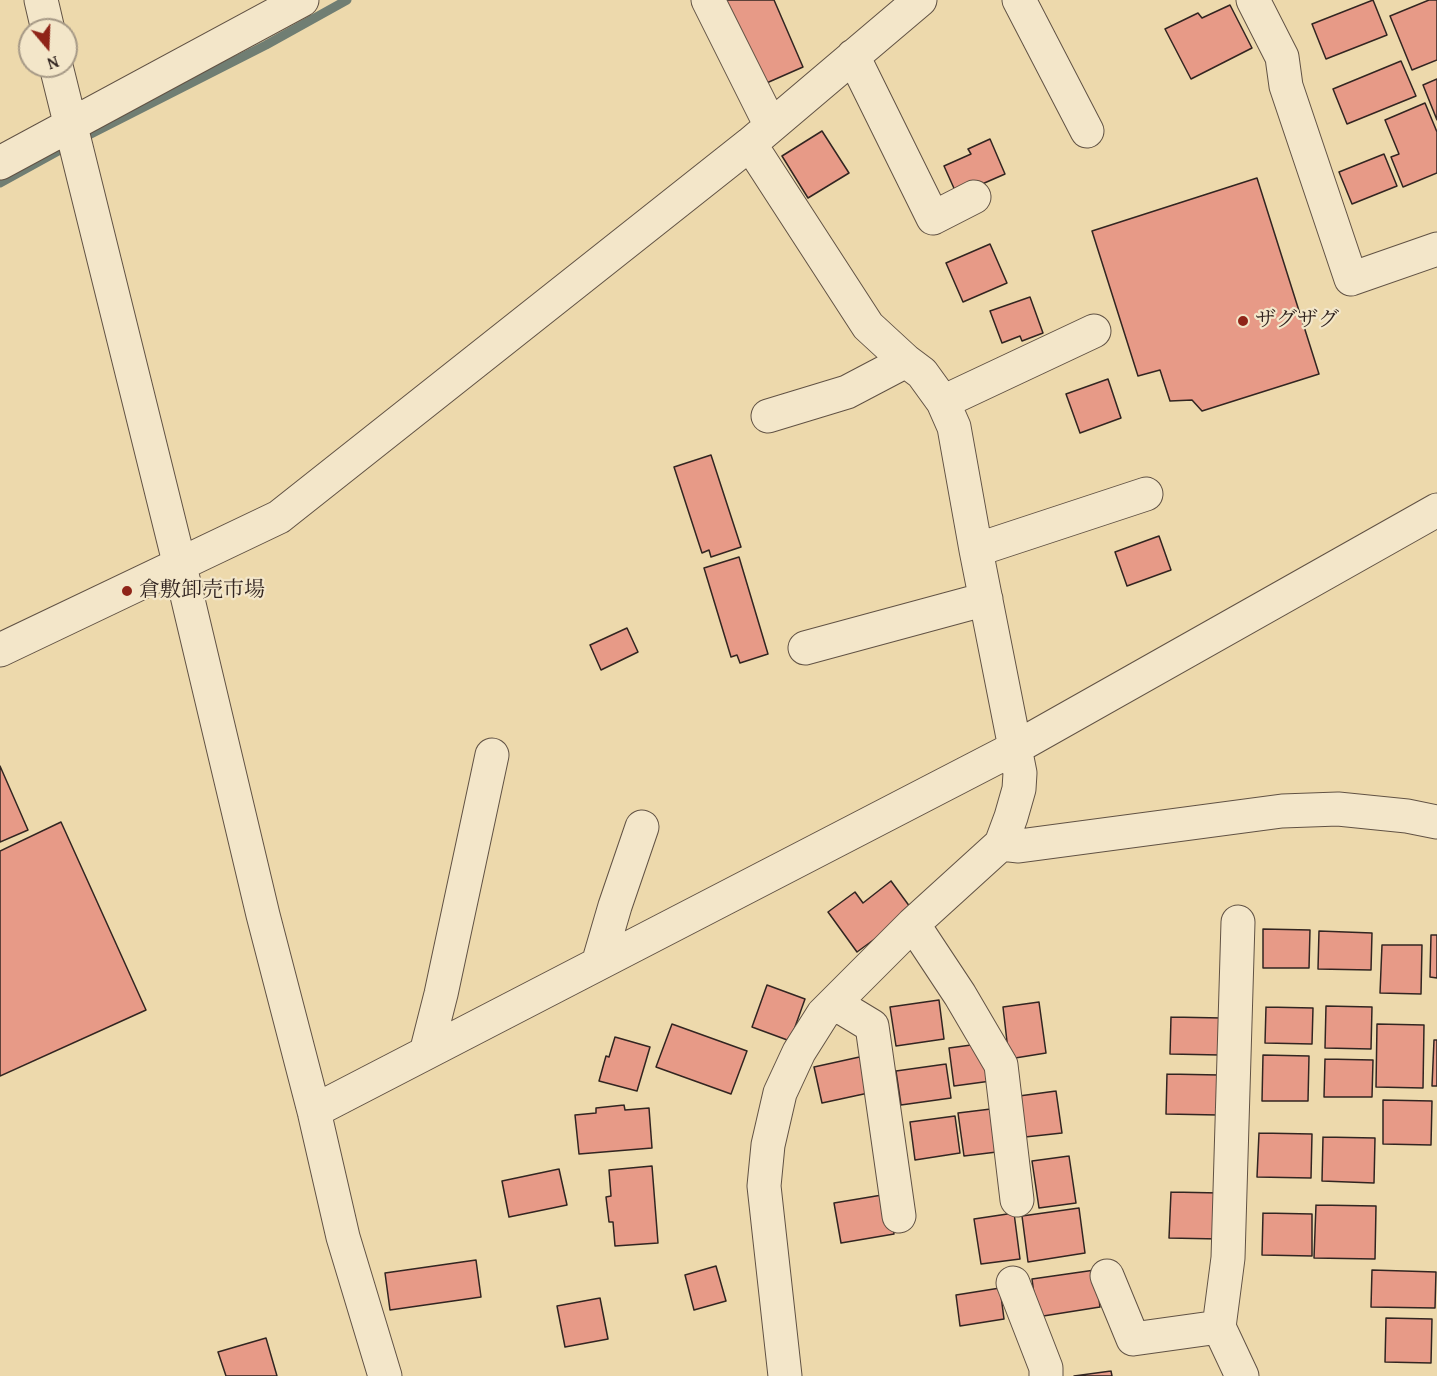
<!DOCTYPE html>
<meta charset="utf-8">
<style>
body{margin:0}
#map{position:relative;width:1437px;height:1376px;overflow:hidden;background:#edd9ac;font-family:"Gentium Book Plus",serif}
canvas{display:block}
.north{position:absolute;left:18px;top:18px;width:60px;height:60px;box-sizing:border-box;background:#f3e6c9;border:2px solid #a69986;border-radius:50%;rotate:161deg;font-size:16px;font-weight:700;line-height:24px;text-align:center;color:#322521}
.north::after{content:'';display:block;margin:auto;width:21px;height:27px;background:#8f2418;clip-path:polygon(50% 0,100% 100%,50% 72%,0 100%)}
</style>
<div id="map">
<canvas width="1437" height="1376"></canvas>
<div class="north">N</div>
</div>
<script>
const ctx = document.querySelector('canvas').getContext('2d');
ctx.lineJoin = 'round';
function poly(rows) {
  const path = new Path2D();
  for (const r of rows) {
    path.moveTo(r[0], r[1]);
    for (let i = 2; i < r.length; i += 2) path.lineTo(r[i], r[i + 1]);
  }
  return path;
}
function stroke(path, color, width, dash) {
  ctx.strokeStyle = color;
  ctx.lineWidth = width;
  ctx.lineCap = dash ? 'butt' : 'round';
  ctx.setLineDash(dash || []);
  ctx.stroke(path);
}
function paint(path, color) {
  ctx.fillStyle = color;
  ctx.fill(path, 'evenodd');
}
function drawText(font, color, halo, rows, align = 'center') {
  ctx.font = font + ' "Gentium Book Plus","Noto Serif JP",serif';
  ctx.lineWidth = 4.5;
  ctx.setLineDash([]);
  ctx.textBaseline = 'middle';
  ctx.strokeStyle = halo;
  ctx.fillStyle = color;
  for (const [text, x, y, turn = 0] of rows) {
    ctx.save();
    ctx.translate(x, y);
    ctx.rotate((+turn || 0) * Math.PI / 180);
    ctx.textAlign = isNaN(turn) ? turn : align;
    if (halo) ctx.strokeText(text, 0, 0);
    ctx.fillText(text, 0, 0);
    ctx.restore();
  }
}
const stream = poly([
 [81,139,266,45,347,0],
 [0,183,69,145]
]);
const building = poly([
 [726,0,774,0,803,67,762,85,726,0],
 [1373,0,1387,35,1326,59,1312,24,1373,0],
 [1429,0,1437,0,1437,60,1412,70,1390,16,1429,0],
 [1230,5,1252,48,1191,79,1165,29,1198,13,1202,18,1230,5],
 [1401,61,1416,96,1347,124,1333,89,1401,61],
 [1437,79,1437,120,1423,85,1437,79],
 [1425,103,1437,132,1437,173,1403,187,1391,157,1399,154,1385,120,1425,103],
 [822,131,849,173,808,198,782,156,822,131],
 [990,139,1005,174,957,195,944,166,971,154,968,149,990,139],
 [1384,154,1397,186,1352,204,1339,172,1384,154],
 [1257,178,1319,374,1202,411,1192,400,1170,401,1160,370,1138,376,1092,231,1257,178],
 [990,244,1007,283,963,302,946,263,990,244],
 [1030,297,1043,333,1022,341,1020,336,1002,343,990,311,1030,297],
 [1108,379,1121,418,1080,433,1066,394,1108,379],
 [711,455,741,547,711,557,709,550,702,553,674,467,711,455],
 [1159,536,1171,570,1127,586,1115,552,1159,536],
 [739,557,768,654,740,663,737,655,731,657,704,568,739,557],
 [627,628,638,652,601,670,590,645,627,628],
 [0,766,28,830,0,842,0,766],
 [61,822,146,1010,0,1076,0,851,61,822],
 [891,881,913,911,857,952,828,912,855,892,863,903,891,881],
 [1263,929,1310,930,1309,968,1263,968,1263,929],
 [1319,931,1372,933,1371,970,1318,969,1319,931],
 [1431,935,1437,935,1437,978,1430,977,1431,935],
 [1382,945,1422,945,1421,994,1380,993,1382,945],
 [767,985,805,999,790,1041,752,1027,767,985],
 [939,1000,944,1039,896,1046,890,1007,939,1000],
 [1039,1002,1046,1053,1009,1059,1003,1007,1039,1002],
 [1326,1006,1372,1007,1371,1049,1325,1048,1326,1006],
 [1266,1007,1313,1008,1312,1044,1265,1043,1266,1007],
 [1171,1017,1222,1018,1220,1055,1170,1054,1171,1017],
 [672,1024,747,1051,731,1094,656,1067,672,1024],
 [1377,1024,1424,1025,1423,1088,1376,1087,1377,1024],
 [615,1037,650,1047,637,1091,599,1081,606,1056,609,1057,615,1037],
 [1434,1040,1437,1040,1437,1086,1432,1086,1434,1040],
 [986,1043,991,1081,954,1086,949,1048,986,1043],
 [1263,1055,1309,1056,1308,1101,1262,1101,1263,1055],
 [864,1056,873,1092,822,1103,814,1067,864,1056],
 [1325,1059,1373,1060,1372,1097,1324,1097,1325,1059],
 [946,1064,951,1098,901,1105,896,1071,946,1064],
 [1167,1074,1219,1075,1218,1115,1166,1114,1167,1074],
 [1056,1091,1062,1133,1025,1137,1019,1096,1056,1091],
 [1383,1100,1432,1101,1431,1145,1383,1144,1383,1100],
 [624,1105,625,1110,649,1108,652,1148,579,1154,575,1115,596,1113,596,1108,624,1105],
 [999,1108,1005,1151,964,1156,958,1113,999,1108],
 [955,1116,960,1153,915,1160,910,1122,955,1116],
 [1259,1133,1312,1134,1311,1178,1257,1177,1259,1133],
 [1323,1137,1375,1138,1374,1183,1322,1181,1323,1137],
 [1069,1156,1076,1203,1039,1208,1032,1161,1069,1156],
 [652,1166,658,1243,615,1246,613,1222,609,1222,606,1197,611,1196,609,1170,652,1166],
 [559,1169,567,1205,509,1217,502,1181,559,1169],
 [1171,1192,1220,1193,1219,1239,1169,1238,1171,1192],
 [888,1194,894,1234,841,1243,834,1203,888,1194],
 [1316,1205,1376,1206,1375,1259,1314,1258,1316,1205],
 [1079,1208,1085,1253,1028,1262,1022,1216,1079,1208],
 [1014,1213,1020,1259,981,1264,974,1219,1014,1213],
 [1263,1213,1312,1214,1312,1256,1262,1255,1263,1213],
 [476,1260,481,1297,390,1310,385,1273,476,1260],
 [716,1266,726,1301,694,1310,685,1275,716,1266],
 [1095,1270,1100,1307,1037,1317,1032,1279,1095,1270],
 [1372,1270,1436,1272,1435,1308,1371,1307,1372,1270],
 [1000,1288,1004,1319,960,1326,956,1295,1000,1288],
 [600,1298,608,1339,565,1347,557,1306,600,1298],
 [1386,1318,1432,1319,1431,1363,1385,1362,1386,1318],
 [266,1338,277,1376,226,1376,218,1352,266,1338],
 [1111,1371,1112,1376,1074,1376,1111,1371]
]);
const minor = poly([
 [41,0,48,30],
 [708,0,771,126],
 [1019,0,1087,131],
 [1253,0,1282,57,1286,86,1351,279,1437,249],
 [853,56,933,218,974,197],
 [56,66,180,566,263,915,314,1111,343,1237,385,1376],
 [750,144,868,326,906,361,922,373,943,402,954,427,976,550,1020,773,1019,789,1011,817,1001,844,913,924,823,1014,799,1052,780,1093,768,1145,764,1186,785,1376],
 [0,163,302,0],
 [943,402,1094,331],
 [768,416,847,392,906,361],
 [976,550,1146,494],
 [805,648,986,599],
 [0,650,279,517,750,144,920,0],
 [1001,844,1019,846,1282,811,1338,809,1407,816,1437,822],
 [1238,922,1228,1258,1219,1327,1242,1376],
 [913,924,960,995,1001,1065,1017,1200],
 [598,964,615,906,642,827],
 [834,1003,872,1026,899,1216],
 [426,1053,441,994,492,755],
 [314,1111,1015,748,1437,510],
 [1107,1276,1133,1339,1219,1327],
 [1013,1283,1046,1368,1046,1376]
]);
const markers = [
 [1243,321,6,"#8f2418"],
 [127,591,6,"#8f2418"]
];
const poiNames = [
 ["ザグザグ",1255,321],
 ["倉敷卸売市場",139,591]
];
stroke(stream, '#707e73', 9);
paint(building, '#e79a87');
stroke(building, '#322521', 1.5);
stroke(minor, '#615244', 35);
stroke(minor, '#f3e6c9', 33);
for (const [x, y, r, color] of markers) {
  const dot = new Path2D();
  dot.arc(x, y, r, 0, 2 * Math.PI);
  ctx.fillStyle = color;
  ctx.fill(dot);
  stroke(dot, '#f3e6c9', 2);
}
drawText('21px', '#322521', '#f3e6c9', poiNames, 'left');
</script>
